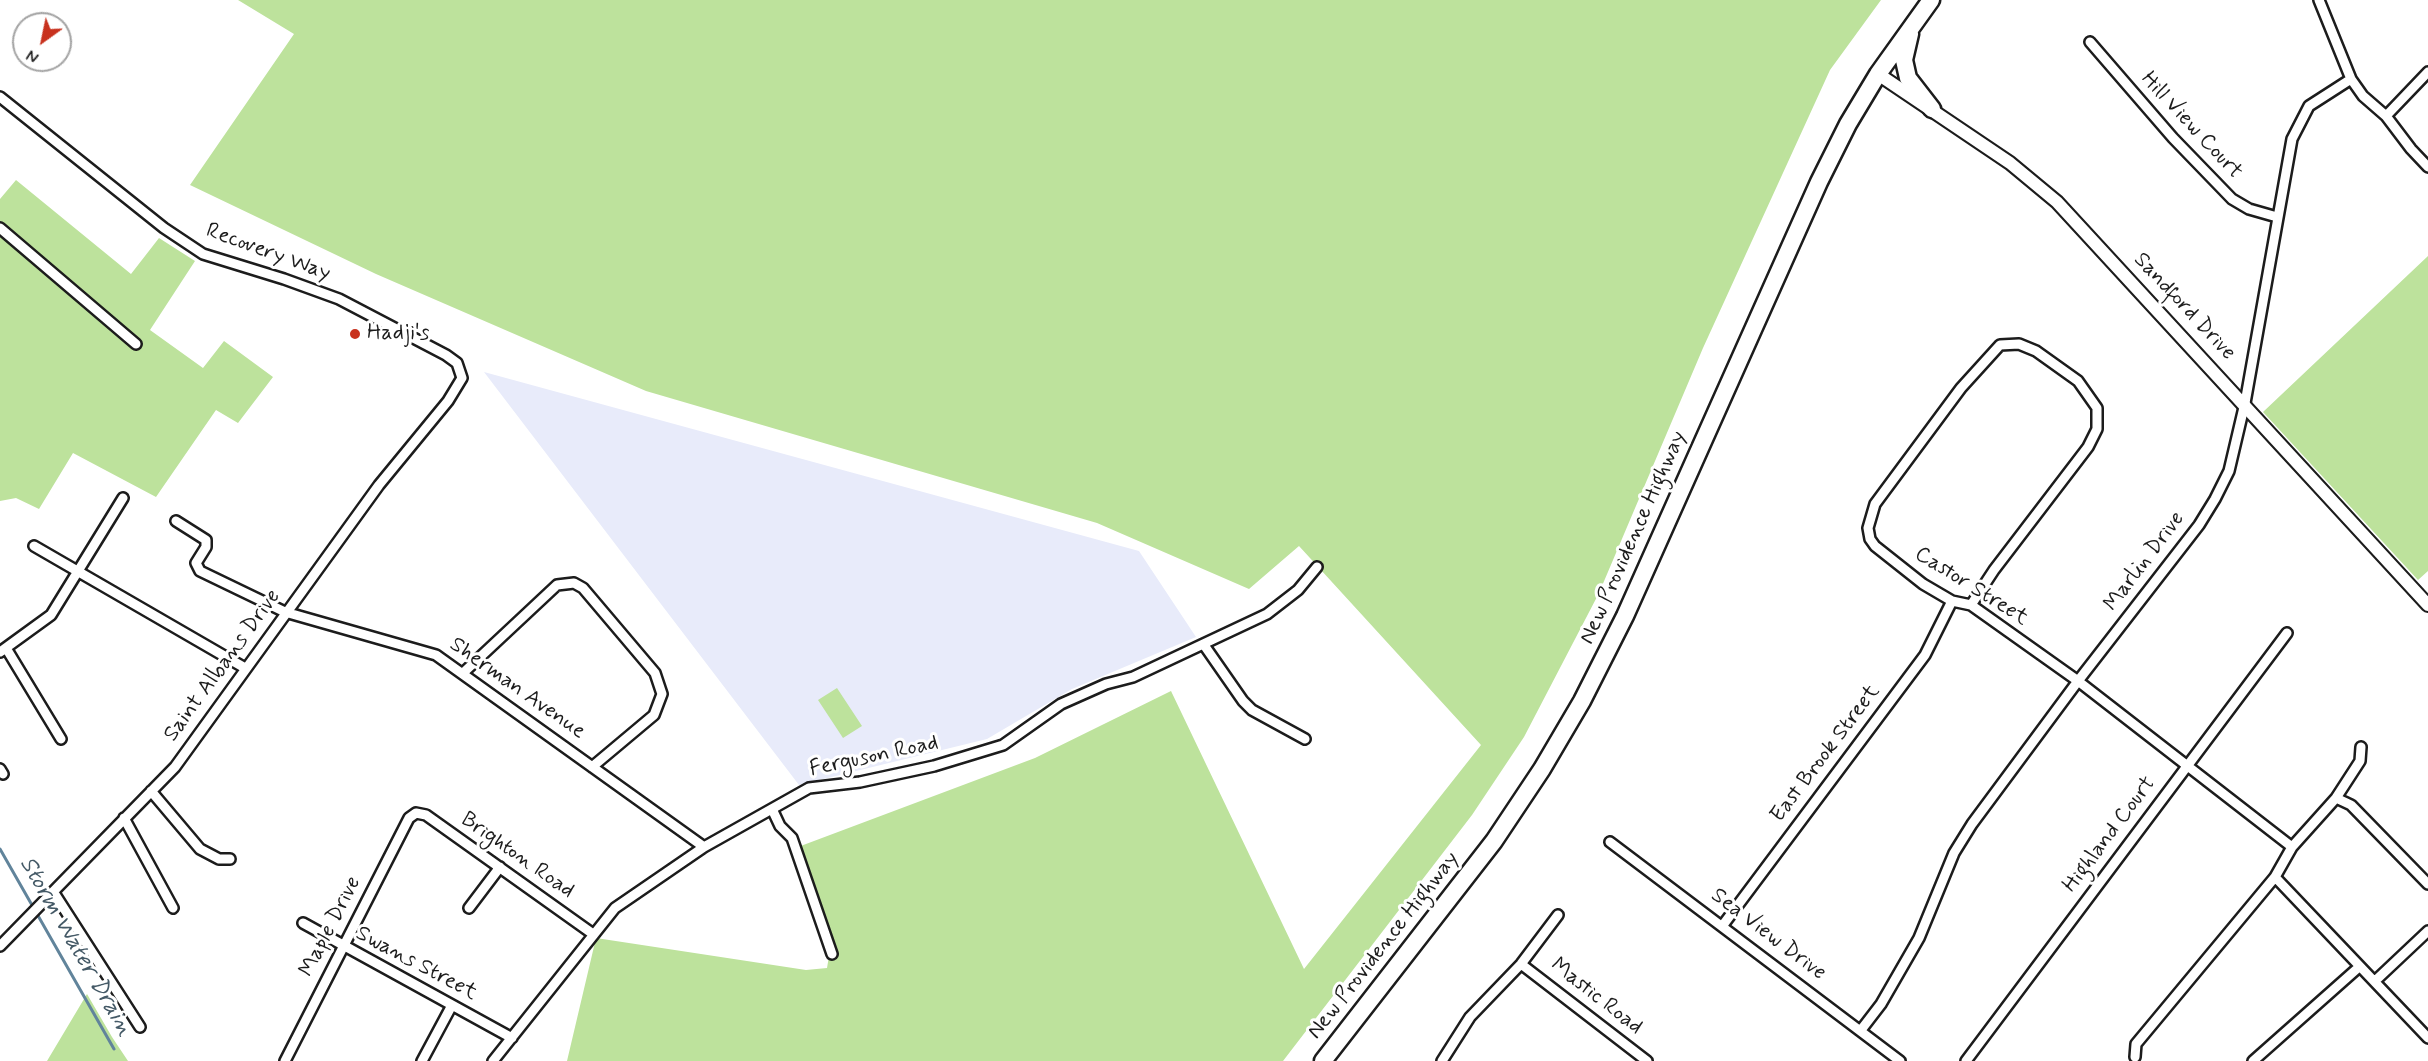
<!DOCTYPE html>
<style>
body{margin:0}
#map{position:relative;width:2428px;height:1061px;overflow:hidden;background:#fff;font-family:Mynerve,sans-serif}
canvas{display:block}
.north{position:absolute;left:12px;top:12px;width:60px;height:60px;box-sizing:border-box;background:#fff;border:2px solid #a4a4a4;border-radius:50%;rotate:213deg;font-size:16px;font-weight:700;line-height:24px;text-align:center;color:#1c1c1c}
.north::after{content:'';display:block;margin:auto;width:21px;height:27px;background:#c8321e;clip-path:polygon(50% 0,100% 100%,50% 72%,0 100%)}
</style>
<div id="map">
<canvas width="2428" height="1061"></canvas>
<div class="north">N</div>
</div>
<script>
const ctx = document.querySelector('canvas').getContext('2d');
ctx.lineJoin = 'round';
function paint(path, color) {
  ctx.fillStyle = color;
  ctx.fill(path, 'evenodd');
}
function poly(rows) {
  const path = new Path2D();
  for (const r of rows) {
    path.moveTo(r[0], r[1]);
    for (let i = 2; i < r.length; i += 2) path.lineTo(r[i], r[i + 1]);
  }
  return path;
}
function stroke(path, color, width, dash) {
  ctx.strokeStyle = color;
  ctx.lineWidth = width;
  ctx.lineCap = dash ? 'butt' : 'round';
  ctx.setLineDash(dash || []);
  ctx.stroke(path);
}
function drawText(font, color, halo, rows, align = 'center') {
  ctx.font = font + ' Mynerve,sans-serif';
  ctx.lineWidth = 6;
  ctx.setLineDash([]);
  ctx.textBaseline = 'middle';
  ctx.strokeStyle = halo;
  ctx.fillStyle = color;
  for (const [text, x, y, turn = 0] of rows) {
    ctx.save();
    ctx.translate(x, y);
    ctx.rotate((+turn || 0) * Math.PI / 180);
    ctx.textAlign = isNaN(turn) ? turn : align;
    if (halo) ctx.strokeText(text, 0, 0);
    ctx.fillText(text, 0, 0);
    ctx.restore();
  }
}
const built = poly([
 [484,372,1139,551,1196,637,1072,689,987,739,799,785]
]);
const green = poly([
 [238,0,1881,0,1830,70,1703,348,1599,593,1524,737,1472,815,1283,1061,567,1061,596,938,806,970,827,968,830,950,798,847,1035,758,1171,691,1304,969,1481,745,1299,546,1249,589,1097,523,646,391,376,274,190,185,294,34],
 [16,180,131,274,159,238,195,261,150,330,203,368,224,341,273,377,238,423,216,410,156,497,73,453,39,509,16,498,0,501,0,199],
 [2428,256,2428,571,2418,580,2263,412],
 [837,688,862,726,843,738,818,700],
 [87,994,112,1037,128,1061,47,1061]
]);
const stream = poly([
 [0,849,114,1049]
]);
const street = poly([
 [2319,0,2351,79,2363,96,2386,116,2411,149,2428,167],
 [2090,42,2173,138,2232,199,2249,209,2277,217],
 [0,97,164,228,203,254,284,279,339,299,446,355,457,363,462,378,448,401,379,485,175,767,0,946],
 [2386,116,2428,72],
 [0,228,136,344],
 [176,521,206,540,206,547,196,563,200,571,285,612,436,655,704,847],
 [34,546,245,668],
 [1971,605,1994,570,2088,447,2097,429,2097,408,2078,381,2036,351,2019,344,2000,345,1961,388,1875,504,1868,528,1870,539,1875,546,1923,584,1952,601,1971,605,2078,681,2292,847],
 [1204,645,1243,701,1252,710,1305,739],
 [6,648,61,739],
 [0,652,51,615,123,498],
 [463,673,557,585,574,583,583,588,655,673,662,694,654,715,592,767],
 [0,769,3,774],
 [151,791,200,849,219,859,230,859],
 [2336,798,2351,805,2428,884],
 [772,809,780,826,792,838,832,954],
 [124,818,173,908],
 [1610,842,1900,1061],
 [2275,877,2428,1038],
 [54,893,140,1027],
 [469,908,500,867],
 [303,923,512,1038],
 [1723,925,1925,655,1952,601],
 [1521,964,1647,1061],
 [2375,981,2428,931],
 [1861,1030,1881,1004,1919,938,1954,853,1972,824,2078,681,2199,525,2215,499,2229,471,2245,403,2292,139,2309,106,2351,79],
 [2135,1057,2136,1044,2275,877,2292,847,2336,798,2360,761,2361,747],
 [285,1061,409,818,416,813,426,815,593,934],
 [422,1061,452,1005],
 [493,1061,615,908,704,847,809,788,860,782,934,766,1003,745,1061,704,1106,684,1133,677,1267,614,1298,590,1317,567],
 [1442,1061,1470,1017,1521,964,1558,915],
 [1966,1061,2287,633],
 [2253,1061,2359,967]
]);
const secondary = poly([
 [1878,74,2010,163,2057,202,2428,605]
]);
const highway = poly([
 [1910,34,1904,60,1908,78,1932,109],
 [1323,1061,1494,841,1542,769,1582,701,1625,616,1819,182,1848,124,1878,74,1931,0]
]);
const markers = [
 [355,334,6,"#c8321e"]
];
const streetNames = [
 ["Hill View Court",2191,126,47],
 ["Recovery Way",268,253,20],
 ["Sandford Drive",2184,307,47],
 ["New Providence Highway",1634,538,-66],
 ["Marlin Drive",2145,562,-53],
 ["Castor Street",1971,587,32],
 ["Saint Albans Drive",223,666,-54],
 ["Sherman Avenue",517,689,35],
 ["East Brook Street",1826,754,-53],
 ["Ferguson Road",874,757,-12],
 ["Highland Court",2110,835,-53],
 ["Brighton Road",517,856,35],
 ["Maple Drive",331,927,-63],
 ["Sea View Drive",1768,935,37],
 ["New Providence Highway",1384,946,-52],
 ["Swans Street",416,964,28],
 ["Mastic Road",1596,997,38]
];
const poiNames = [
 ["Hadji's",367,334]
];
const waterNames = [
 ["Storm Water Drain",75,947,60]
];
paint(built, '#e8ebfa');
paint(green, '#bde29c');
stroke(stream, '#61849b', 3);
stroke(street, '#1c1c1c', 14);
stroke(secondary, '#1c1c1c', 16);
stroke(highway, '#1c1c1c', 21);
stroke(street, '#fff', 9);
stroke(secondary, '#fff', 12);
stroke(highway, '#fff', 16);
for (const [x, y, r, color] of markers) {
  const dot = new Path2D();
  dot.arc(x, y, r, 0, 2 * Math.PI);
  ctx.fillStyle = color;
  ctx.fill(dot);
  stroke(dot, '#fff', 2);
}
drawText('22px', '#1c1c1c', '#fff', streetNames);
drawText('22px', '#1c1c1c', '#fff', poiNames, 'left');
drawText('italic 24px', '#445966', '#fff', waterNames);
</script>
